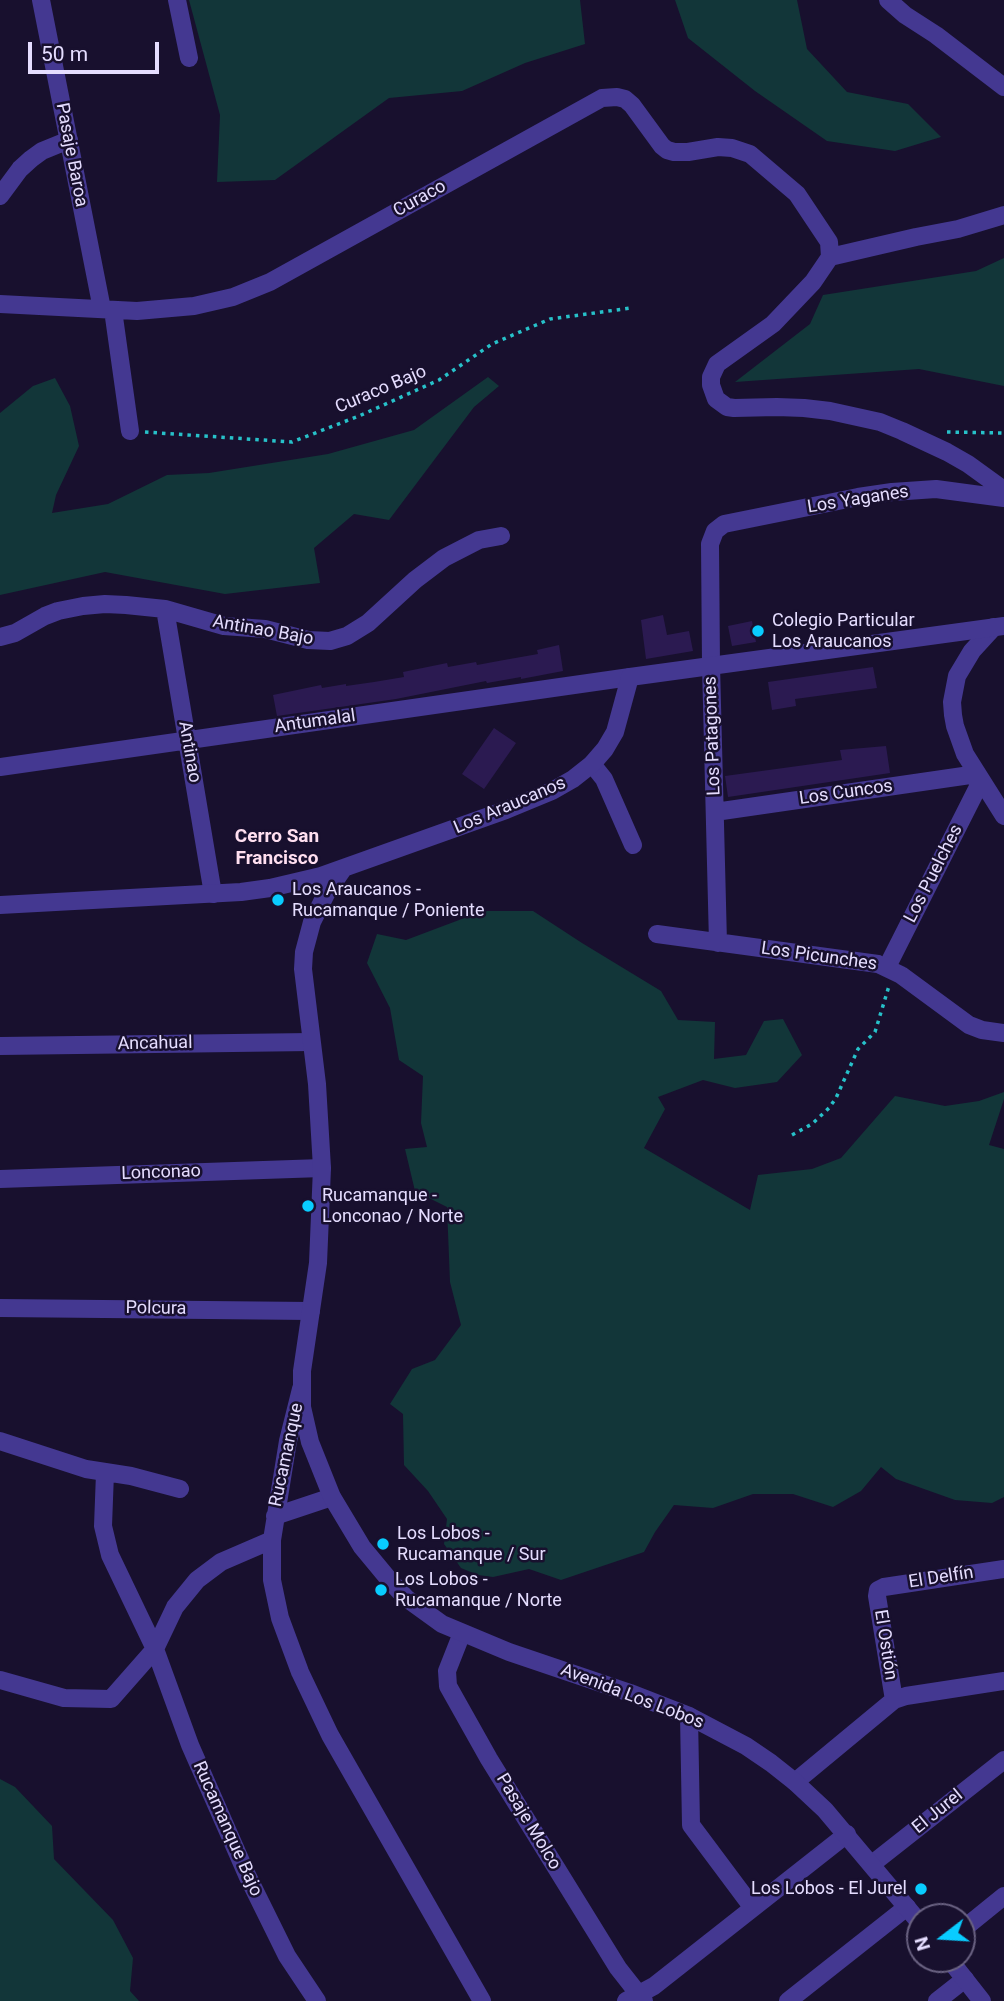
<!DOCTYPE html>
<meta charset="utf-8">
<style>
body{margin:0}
#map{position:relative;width:1004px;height:2001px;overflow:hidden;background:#18102e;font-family:Roboto,sans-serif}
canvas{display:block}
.north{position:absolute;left:906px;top:1903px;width:70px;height:70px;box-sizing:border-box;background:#18102e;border:2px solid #6a6282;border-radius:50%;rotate:253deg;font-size:19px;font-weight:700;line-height:28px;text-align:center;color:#e5ddff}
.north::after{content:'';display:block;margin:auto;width:24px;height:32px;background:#09ccff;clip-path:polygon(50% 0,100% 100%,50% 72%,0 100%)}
.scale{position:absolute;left:28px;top:42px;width:131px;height:32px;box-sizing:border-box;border:4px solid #e5ddff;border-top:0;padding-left:9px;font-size:21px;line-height:24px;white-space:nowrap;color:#e5ddff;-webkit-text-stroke:5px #18102e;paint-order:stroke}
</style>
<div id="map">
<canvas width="1004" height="2001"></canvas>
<div class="north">N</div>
<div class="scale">50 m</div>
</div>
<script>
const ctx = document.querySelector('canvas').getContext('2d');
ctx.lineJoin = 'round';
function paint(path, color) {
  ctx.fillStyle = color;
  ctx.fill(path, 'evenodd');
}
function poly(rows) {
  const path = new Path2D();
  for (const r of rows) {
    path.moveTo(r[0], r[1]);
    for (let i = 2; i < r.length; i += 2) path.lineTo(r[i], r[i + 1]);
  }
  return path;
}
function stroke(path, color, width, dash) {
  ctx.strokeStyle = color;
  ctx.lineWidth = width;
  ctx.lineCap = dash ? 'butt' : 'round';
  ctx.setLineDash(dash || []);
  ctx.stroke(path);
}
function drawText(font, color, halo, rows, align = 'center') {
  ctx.font = font + ' Roboto,sans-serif';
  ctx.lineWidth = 5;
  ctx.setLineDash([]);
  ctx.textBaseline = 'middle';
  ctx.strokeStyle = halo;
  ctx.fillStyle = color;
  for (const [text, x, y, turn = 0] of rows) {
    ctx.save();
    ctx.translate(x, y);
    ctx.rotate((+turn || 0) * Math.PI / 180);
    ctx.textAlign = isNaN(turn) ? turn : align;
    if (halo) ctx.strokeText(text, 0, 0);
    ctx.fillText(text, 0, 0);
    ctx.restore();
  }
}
const green = poly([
 [189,0,580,0,585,44,525,63,462,91,389,98,275,180,217,182,220,115],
 [675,0,797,0,807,49,847,92,908,104,941,137,895,151,827,141,755,91,688,38],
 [1004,258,1004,386,919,369,735,382,810,324,823,295,976,271],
 [488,377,499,386,474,407,389,520,354,514,314,548,320,583,225,594,105,572,0,595,0,413,33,386,55,378,70,406,79,446,56,495,52,513,108,504,167,475,209,473,328,454,414,430],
 [483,911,533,911,582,943,661,991,678,1020,715,1022,714,1059,746,1055,764,1021,783,1019,802,1055,777,1082,735,1088,703,1080,658,1097,665,1109,644,1148,750,1210,758,1175,812,1169,841,1158,895,1096,945,1106,979,1101,1004,1092,1004,1099,989,1145,1004,1149,1004,1497,992,1503,955,1500,896,1479,881,1467,861,1491,833,1507,793,1494,753,1494,713,1508,674,1505,655,1532,644,1552,561,1580,529,1569,493,1577,478,1575,461,1568,444,1544,447,1519,428,1491,404,1465,403,1414,390,1404,412,1369,435,1360,461,1325,450,1282,447,1207,415,1191,405,1149,427,1147,421,1123,423,1076,399,1060,390,1008,367,963,377,934,406,940],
 [0,1779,15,1787,52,1826,54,1859,113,1920,133,1958,130,1991,139,2001,0,2001]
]);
const building = poly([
 [663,615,667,635,689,631,693,651,646,659,641,620],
 [752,621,756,642,732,646,728,626],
 [559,645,563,671,521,679,521,677,487,683,486,681,396,699,277,716,273,695,321,685,322,688,346,684,346,686,374,682,404,677,403,672,447,663,448,667,476,662,477,665,504,660,538,654,537,650],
 [873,667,877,688,795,699,796,706,772,710,768,682],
 [494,728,516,743,484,789,462,774],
 [886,746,890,773,728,797,725,776,842,760,840,750]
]);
const path = poly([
 [145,432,292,442,359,416,439,380,492,344,550,319,631,308],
 [947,432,1004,433],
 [792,1135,812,1124,829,1108,836,1098,858,1049,875,1032,889,986]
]);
const minor = poly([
 [41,0,102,309],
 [177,0,189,58],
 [888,0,905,15,936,35,1004,87],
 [0,196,20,169,31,159,42,151,69,140],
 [830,257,916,237,958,229,1004,215],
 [0,304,137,311,194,306,233,297,270,282,602,98,617,97,625,99,632,105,662,146,667,150,674,152,688,152,718,147,732,148,750,154,797,194,829,242,830,257,813,282,773,324,717,364,711,377,711,385,716,399,727,407,734,408,777,407,804,408,830,411,880,422,902,431,947,452,968,464,1004,490],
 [113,310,130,431],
 [165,609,213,894],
 [994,627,972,651,957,676,952,702,953,715,955,726,965,754,1004,816],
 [0,637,15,633,45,616,58,611,83,606,105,604,126,605,165,609,224,626,265,629,308,640,330,641,347,636,368,623,415,580,444,558,479,540,501,536],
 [592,764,604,779,633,845],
 [0,767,630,677],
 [715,812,977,774],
 [657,934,878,964,901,975,969,1025,982,1030,1004,1033],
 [718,943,711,665,710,544,715,531,724,524,858,497,892,492,936,489,1004,498],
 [887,967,981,781],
 [0,1046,311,1042],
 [0,1179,322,1168],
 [0,1308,311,1311],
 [301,1389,288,1441,272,1540,272,1580,280,1618,300,1672,330,1735,482,2001],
 [0,1441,86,1469,131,1476,180,1489],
 [105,1473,103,1526,110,1555,155,1649,190,1745,247,1875,287,1956,317,2001],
 [275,1516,332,1497],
 [462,1633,447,1671,448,1686,489,1759,618,1968,644,2001],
 [0,1680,64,1698,111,1699,155,1649,175,1607,197,1580,221,1562,272,1540],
 [894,1700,877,1596,878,1590,884,1587,1004,1569],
 [689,1716,691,1825,753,1908],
 [795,1782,894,1700,906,1696,1004,1681],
 [872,1864,1004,1760],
 [962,1930,1004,1896],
 [626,2001,654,1986,847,1834],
 [788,2001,907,1907],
 [937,2001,965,1979]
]);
const tertiary = poly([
 [343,869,327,892,312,922,304,952,303,969,317,1084,322,1168,318,1263,302,1371,302,1407,310,1442,332,1497,362,1547,391,1582,406,1598,442,1624,509,1652,630,1693,689,1716,746,1746,771,1763,795,1782,825,1810,920,1923],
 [0,905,241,892,270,888,321,876,506,810,552,791,573,779,592,764,605,749,615,732,630,677,1004,626],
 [949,1959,982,2001]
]);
const markers = [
 [758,631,7,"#09ccff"],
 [278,900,7,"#09ccff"],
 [308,1206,7,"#09ccff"],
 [383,1544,7,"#09ccff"],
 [381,1590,7,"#09ccff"],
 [921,1889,7,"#09ccff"]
];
const streetNames = [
 ["Pasaje Baroa",71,155,79],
 ["Curaco",420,199,-29],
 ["Curaco Bajo",381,390,-23],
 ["Los Yaganes",858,500,-9],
 ["Antinao Bajo",263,631,10],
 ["Antumalal",315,722,-8],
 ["Los Patagones",713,736,-92],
 ["Antinao",189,752,80],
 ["Los Cuncos",846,793,-8],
 ["Los Araucanos",510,806,-23],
 ["Los Puelches",934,874,-63],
 ["Los Picunches",819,957,8],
 ["Ancahual",155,1044,-1],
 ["Lonconao",161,1173,-2],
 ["Polcura",156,1309,1],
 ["Rucamanque",287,1455,-78],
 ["El Delfín",941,1578,-9],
 ["El Ostión",885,1645,81],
 ["Avenida Los Lobos",632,1697,21],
 ["El Jurel",938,1812,-39],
 ["Pasaje Molco",528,1822,59],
 ["Rucamanque Bajo",227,1829,66]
];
const poiNames = [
 ["Colegio Particular",772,621],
 ["Los Araucanos",772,642],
 ["Los Araucanos -",292,890],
 ["Rucamanque / Poniente",292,911],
 ["Rucamanque -",322,1196],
 ["Lonconao / Norte",322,1217],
 ["Los Lobos -",397,1534],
 ["Rucamanque / Sur",397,1555],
 ["Los Lobos -",395,1580],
 ["Rucamanque / Norte",395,1601],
 ["Los Lobos - El Jurel",907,1889,"right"]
];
const neighbourhoodNames = [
 ["Cerro San",277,837],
 ["Francisco",277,859]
];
paint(green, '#123639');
paint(building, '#2b1a51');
stroke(path, '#27c1c9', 3.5, [3.5, 5]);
stroke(minor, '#443891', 18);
stroke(tertiary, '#443891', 18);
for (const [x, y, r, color] of markers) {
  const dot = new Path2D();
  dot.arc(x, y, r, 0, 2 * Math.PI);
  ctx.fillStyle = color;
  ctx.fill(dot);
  stroke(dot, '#18102e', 2.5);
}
drawText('18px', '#e5ddff', '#18102e', streetNames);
drawText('18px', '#e5ddff', '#18102e', poiNames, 'left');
drawText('bold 19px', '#ffdff0', '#18102e', neighbourhoodNames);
</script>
